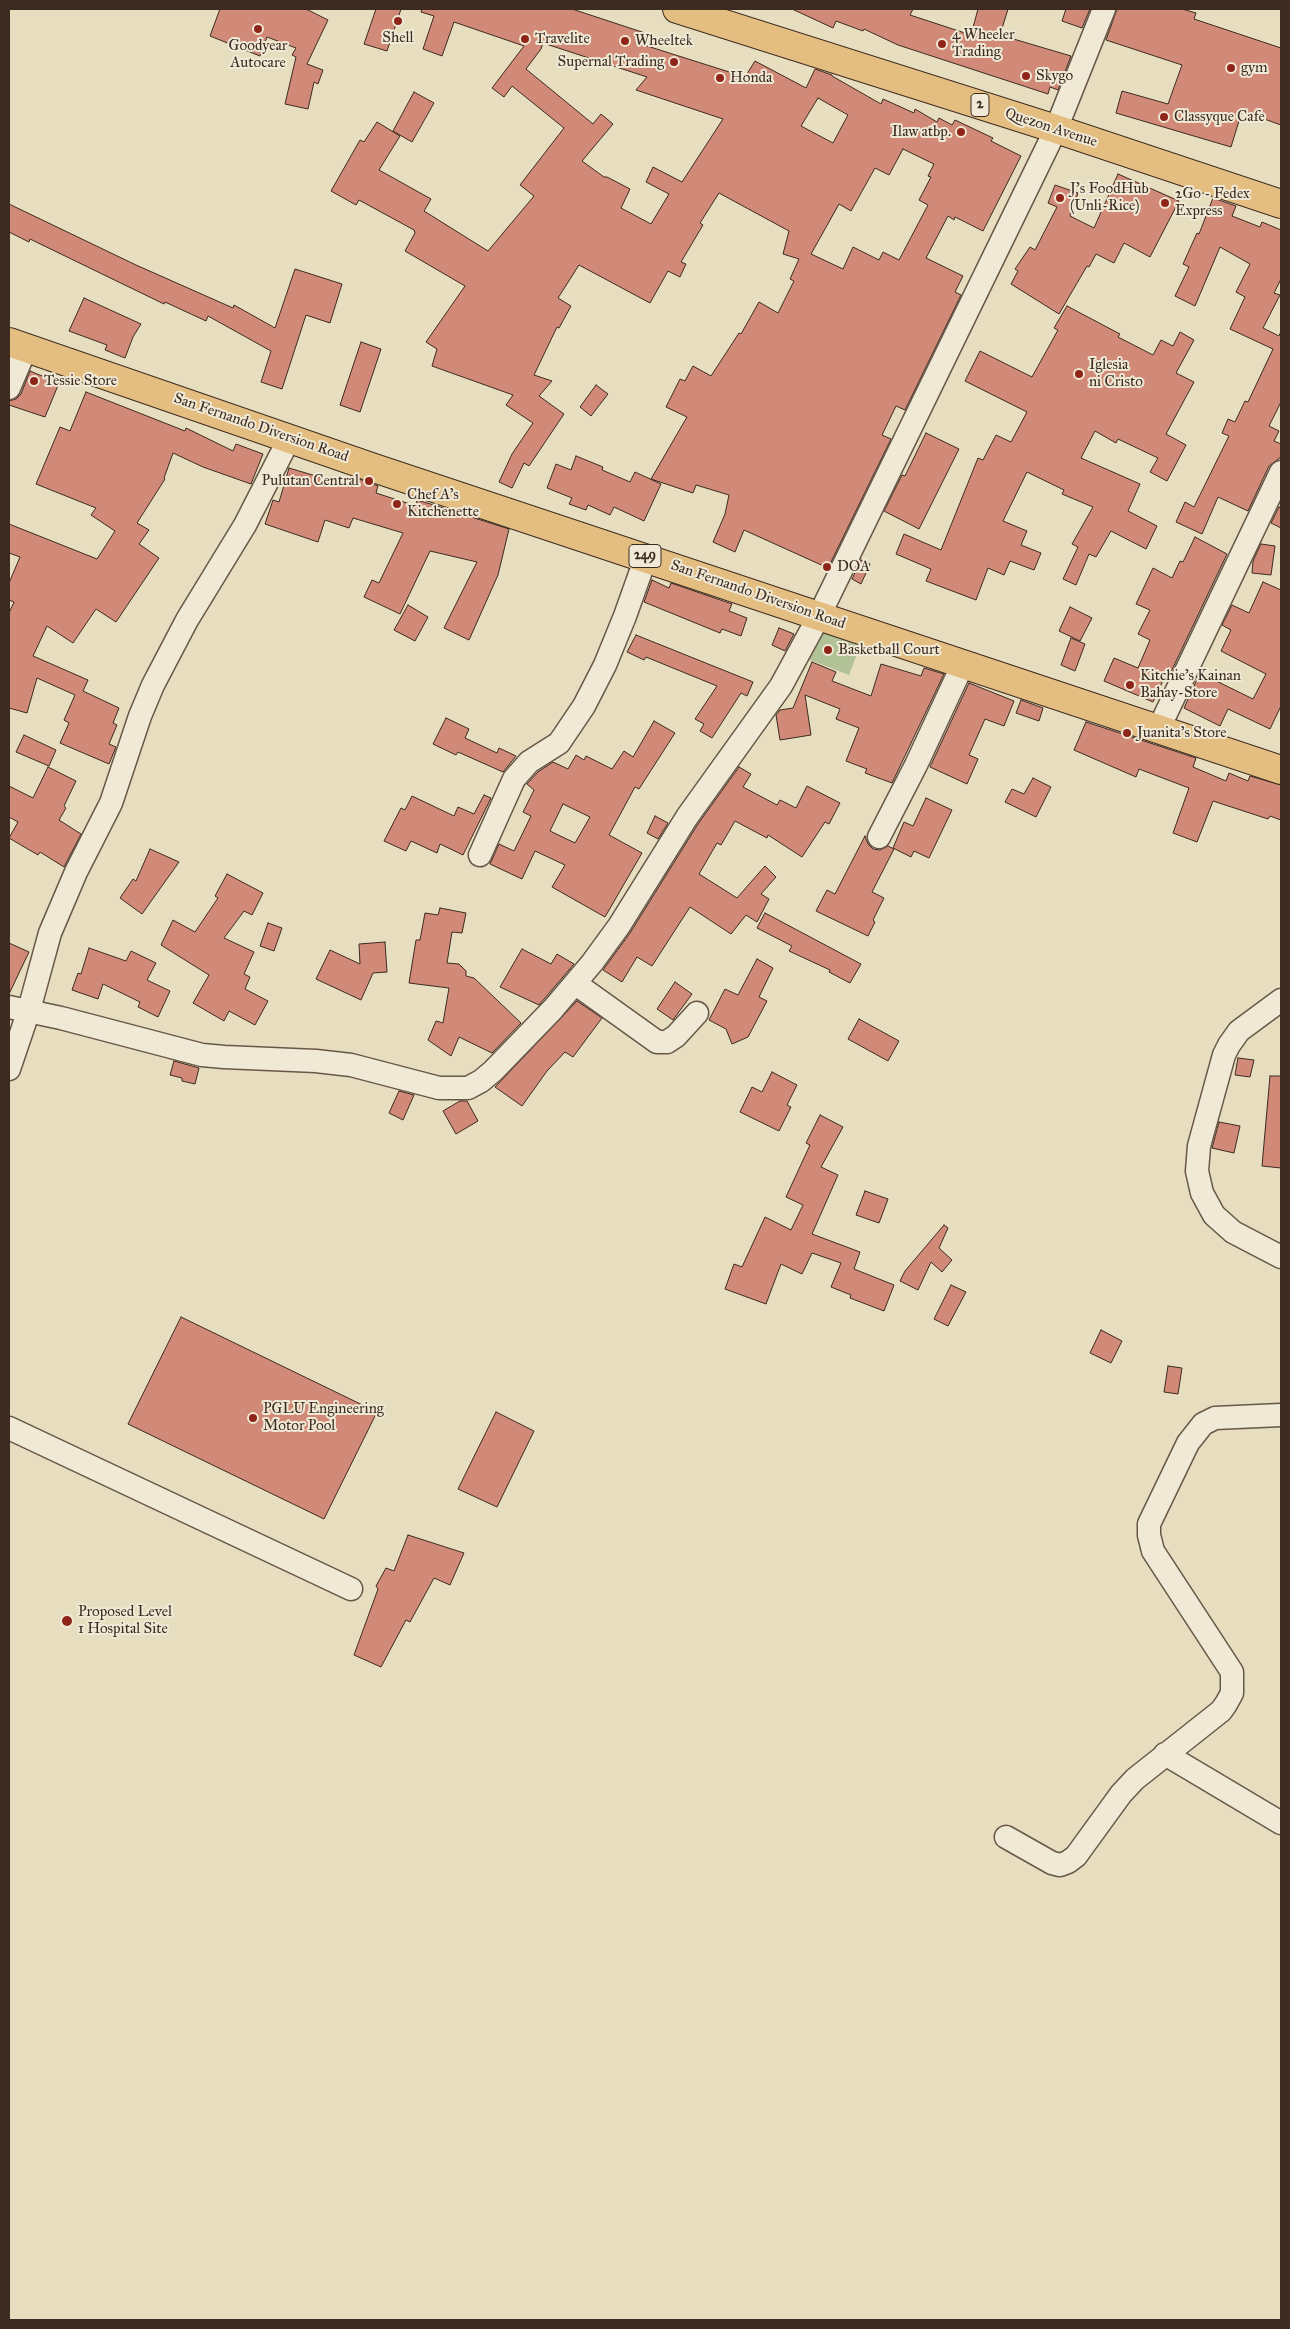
<!DOCTYPE html>
<style>
body{margin:0}
#map{position:relative;width:1290px;height:2329px;overflow:hidden;background:#e7ddbf;font-family:"IM FELL Great Primer",serif}
canvas{display:block}
.frame{position:absolute;inset:0;border:10px solid #3d2a21;pointer-events:none}
</style>
<div id="map">
<canvas width="1290" height="2329"></canvas>
<div class="frame"></div>
</div>
<script>
const ctx = document.querySelector('canvas').getContext('2d');
ctx.lineJoin = 'round';
function paint(path, color) {
  ctx.fillStyle = color;
  ctx.fill(path, 'evenodd');
}
function poly(rows) {
  const path = new Path2D();
  for (const r of rows) {
    path.moveTo(r[0], r[1]);
    for (let i = 2; i < r.length; i += 2) path.lineTo(r[i], r[i + 1]);
  }
  return path;
}
function stroke(path, color, width, dash) {
  ctx.strokeStyle = color;
  ctx.lineWidth = width;
  ctx.lineCap = dash ? 'butt' : 'round';
  ctx.setLineDash(dash || []);
  ctx.stroke(path);
}
function drawText(font, color, halo, rows, align = 'center') {
  ctx.font = font + ' "IM FELL Great Primer",serif';
  ctx.lineWidth = 4;
  ctx.setLineDash([]);
  ctx.textBaseline = 'middle';
  ctx.strokeStyle = halo;
  ctx.fillStyle = color;
  for (const [text, x, y, turn = 0] of rows) {
    ctx.save();
    ctx.translate(x, y);
    ctx.rotate((+turn || 0) * Math.PI / 180);
    ctx.textAlign = isNaN(turn) ? turn : align;
    if (halo) ctx.strokeText(text, 0, 0);
    ctx.fillText(text, 0, 0);
    ctx.restore();
  }
}
const green = poly([
 [807,625,860,646,849,675,795,654]
]);
const building = poly([
 [220,9,306,9,328,20,307,64,323,70,318,84,314,82,308,109,285,104,296,57,292,55,296,48,267,37,260,56,210,36,220,9],
 [376,9,401,9,387,51,364,44,376,9],
 [422,9,572,9,648,34,644,45,745,77,755,61,806,88,815,69,832,75,832,76,881,104,883,99,914,113,915,109,937,122,939,118,952,125,955,120,993,138,991,141,1021,156,983,231,955,217,954,220,948,216,926,258,963,276,955,292,961,295,905,410,896,406,882,435,891,439,828,568,744,530,735,552,713,542,725,514,729,495,696,485,693,493,651,479,687,417,666,407,680,379,685,381,693,366,711,376,739,333,741,334,759,302,778,313,794,281,790,279,799,259,783,254,789,231,719,193,700,223,703,225,681,262,686,264,680,277,668,271,650,303,579,265,558,298,571,306,559,328,557,327,534,375,552,381,539,396,564,414,529,466,524,463,512,488,499,482,512,454,533,423,506,405,513,395,432,366,437,349,426,342,465,286,405,251,415,233,414,230,359,200,356,205,331,191,360,140,364,142,377,122,400,136,379,170,431,199,424,211,488,251,534,196,520,185,564,128,512,86,504,97,492,88,524,46,454,22,442,56,423,49,434,16,421,12,422,9],
 [543,43,647,77,636,90,723,119,682,182,653,167,646,182,669,194,651,224,621,208,630,189,607,177,604,177,582,161,613,124,601,114,593,124,526,69,541,49,543,43],
 [818,98,848,115,833,143,801,126,818,98],
 [903,149,934,164,928,176,931,177,919,200,928,205,899,260,883,252,879,260,853,247,843,269,811,254,839,204,851,211,875,168,889,175,903,149],
 [792,9,913,9,910,15,971,35,978,9,1008,9,1000,35,1071,56,1058,90,1050,87,1048,94,898,45,864,29,863,31,836,21,833,28,792,9],
 [1066,9,1090,9,1082,28,1062,21,1066,9],
 [1117,9,1182,9,1196,13,1194,19,1281,48,1281,125,1242,111,1231,147,1116,113,1122,91,1168,104,1182,65,1106,40,1117,9],
 [414,92,434,103,412,142,393,131,414,92],
 [1118,174,1179,201,1150,257,1124,243,1114,263,1096,254,1089,267,1087,266,1059,314,1011,284,1018,271,1015,269,1030,247,1035,250,1057,207,1048,203,1055,185,1078,193,1070,216,1094,228,1118,174],
 [1213,198,1236,206,1232,216,1260,227,1262,222,1281,230,1281,279,1274,293,1280,295,1263,328,1279,336,1281,331,1281,402,1269,426,1279,431,1274,441,1281,444,1281,457,1269,466,1248,511,1218,497,1202,534,1176,522,1185,502,1194,507,1229,436,1222,433,1228,419,1235,422,1245,401,1248,402,1273,349,1230,329,1245,297,1236,292,1250,264,1220,247,1195,306,1175,296,1189,267,1183,264,1197,233,1199,234,1213,198],
 [9,204,136,265,233,308,234,305,275,328,295,269,342,284,330,323,306,315,282,389,261,382,271,351,208,316,206,321,165,302,164,304,30,239,29,242,9,232,9,204],
 [84,298,141,324,133,337,125,358,105,350,107,345,69,331,84,298],
 [1067,306,1120,334,1118,337,1153,355,1161,340,1173,346,1180,332,1194,340,1176,373,1194,382,1166,434,1186,445,1167,481,1150,472,1158,458,1118,439,1116,443,1095,431,1081,458,1140,484,1128,511,1157,526,1146,549,1111,531,1096,557,1089,554,1076,585,1063,579,1078,547,1072,544,1093,507,1062,494,1064,490,1027,472,1003,521,1027,531,1021,545,1041,553,1034,570,1010,561,1004,575,988,568,976,600,926,581,931,569,896,554,904,534,941,550,978,458,983,460,996,435,1011,442,1027,412,965,381,980,351,1032,377,1058,330,1054,328,1067,306],
 [361,342,381,349,360,412,340,405,361,342],
 [30,371,59,383,45,417,9,405,9,401,16,399,21,394,30,371],
 [596,385,608,394,591,416,580,407,596,385],
 [86,392,185,431,186,428,233,451,236,444,263,454,251,484,203,467,173,453,164,478,165,479,137,523,149,530,139,544,159,558,116,622,96,609,73,643,47,626,33,656,88,680,83,691,119,708,113,723,117,725,109,744,116,747,109,764,60,743,69,723,64,720,75,695,37,678,27,713,9,708,9,613,14,602,9,600,9,583,20,557,9,553,9,524,97,559,115,531,91,515,96,508,36,484,60,427,70,431,86,392],
 [926,433,959,449,919,529,884,511,902,475,905,476,926,433],
 [576,456,603,467,602,470,630,482,635,472,661,484,644,521,614,507,610,515,588,505,586,510,569,504,572,498,547,488,556,464,571,470,576,456],
 [289,468,353,487,356,478,378,486,376,493,416,506,417,500,437,506,509,529,498,575,469,640,444,628,477,562,430,551,400,614,364,597,372,580,379,583,403,533,353,518,349,528,325,520,318,542,265,524,273,500,279,502,289,468],
 [1279,507,1281,508,1281,528,1271,523,1279,507],
 [1195,537,1227,554,1169,676,1166,674,1153,702,1104,681,1114,658,1138,668,1150,640,1138,634,1150,610,1136,604,1153,568,1172,578,1180,561,1183,562,1195,537],
 [1261,544,1275,546,1271,575,1252,573,1253,561,1261,544],
 [861,560,870,564,861,584,852,579,861,560],
 [652,580,669,588,671,583,732,604,729,611,747,618,741,636,722,629,720,633,644,602,652,580],
 [1263,582,1281,590,1281,706,1270,729,1228,709,1220,726,1184,708,1200,673,1253,699,1266,674,1221,651,1231,630,1222,625,1232,605,1249,613,1263,582],
 [408,605,428,617,415,641,394,630,408,605],
 [1070,607,1092,618,1080,641,1059,631,1070,607],
 [779,628,794,634,785,651,772,645,779,628],
 [636,635,753,682,747,696,741,693,712,738,700,731,704,724,695,719,717,686,646,657,644,660,627,652,636,635],
 [1071,638,1085,644,1075,671,1061,665,1071,638],
 [812,662,836,672,832,681,871,696,881,664,921,676,924,668,944,674,892,783,865,773,867,769,846,761,859,728,836,719,840,709,805,695,811,735,780,740,776,715,780,710,793,708,812,662],
 [969,683,1014,701,1004,726,985,719,969,755,978,759,967,784,930,767,969,683],
 [1021,700,1043,708,1039,721,1016,713,1021,700],
 [446,718,469,729,465,738,497,753,499,748,516,756,503,772,458,752,456,755,433,744,446,718],
 [654,721,675,733,639,789,635,787,609,835,642,853,605,917,552,887,565,865,535,851,522,879,490,864,499,844,514,851,531,816,523,812,534,790,527,784,538,772,553,762,568,769,576,755,584,760,586,756,612,769,624,751,633,757,654,721],
 [563,804,590,817,575,843,550,831,563,804],
 [1086,722,1196,758,1193,767,1226,781,1229,773,1248,781,1250,776,1281,785,1281,820,1270,816,1268,819,1213,801,1197,842,1173,833,1189,788,1139,769,1136,777,1074,750,1086,722],
 [24,735,56,750,49,766,16,752,24,735],
 [48,767,76,781,64,806,66,808,59,820,81,834,64,867,40,852,38,855,9,838,18,822,9,817,9,786,33,798,48,767],
 [739,767,751,774,743,787,777,805,780,800,796,808,807,786,840,803,829,824,825,822,802,857,768,835,767,838,735,821,721,845,717,843,699,874,737,898,765,866,776,877,761,894,769,899,757,922,746,915,731,934,690,907,652,966,637,957,622,982,603,970,630,933,698,824,739,767],
 [1033,778,1051,787,1036,817,1005,802,1012,789,1024,794,1033,778],
 [484,795,491,798,463,855,440,844,437,853,411,841,406,851,384,841,401,808,405,810,412,796,454,816,458,807,474,814,484,795],
 [926,798,952,810,929,858,914,851,911,857,893,848,904,822,913,826,926,798],
 [655,816,668,823,658,839,647,833,655,816],
 [865,836,868,844,873,849,880,850,888,846,894,849,872,892,884,898,873,920,875,922,868,936,816,911,827,890,835,894,865,836],
 [150,849,179,862,142,914,120,898,133,879,136,881,150,849],
 [227,874,263,893,252,915,244,911,224,938,254,952,244,974,250,977,245,989,268,1001,255,1025,229,1011,224,1021,193,1003,209,975,161,945,173,920,195,932,218,898,215,896,227,874],
 [440,908,466,913,462,933,452,932,447,963,459,964,466,971,466,976,474,978,521,1023,492,1053,459,1037,451,1056,428,1040,436,1021,443,1023,449,988,409,983,416,940,420,940,425,913,438,915,440,908],
 [765,913,861,964,850,983,829,972,830,970,789,951,792,946,757,928,765,913],
 [268,923,282,928,274,951,260,946,268,923],
 [385,942,387,972,373,973,361,1000,316,979,330,950,360,964,359,944,385,942],
 [9,943,29,952,9,994,9,943],
 [89,948,126,961,131,951,156,963,147,980,170,991,158,1017,138,1007,140,1002,103,984,98,999,72,990,78,973,81,974,89,948],
 [522,949,551,964,557,954,574,964,539,1005,500,987,522,949],
 [757,959,773,968,759,997,767,1001,748,1037,732,1044,726,1029,709,1020,725,989,738,995,757,959],
 [675,982,692,994,673,1020,657,1009,675,982],
 [577,1001,602,1018,573,1057,565,1052,547,1071,522,1106,495,1087,577,1001],
 [859,1019,899,1041,888,1061,848,1039,859,1019],
 [1238,1058,1254,1060,1250,1077,1235,1075,1238,1058],
 [174,1061,199,1068,195,1084,182,1081,182,1078,170,1075,174,1061],
 [772,1072,797,1085,787,1105,791,1107,779,1131,740,1112,752,1087,762,1092,772,1072],
 [1270,1076,1281,1076,1281,1168,1262,1166,1270,1076],
 [399,1091,414,1095,403,1120,389,1113,399,1091],
 [460,1101,467,1101,478,1121,456,1134,443,1111,460,1101],
 [820,1115,843,1127,821,1167,838,1175,812,1234,860,1252,854,1269,894,1285,884,1311,850,1298,851,1295,831,1287,841,1263,812,1253,802,1274,781,1264,766,1304,725,1289,734,1264,742,1267,765,1217,791,1230,803,1205,786,1197,810,1145,806,1143,820,1115],
 [1219,1122,1240,1126,1234,1153,1212,1148,1219,1122],
 [865,1191,888,1199,879,1223,856,1215,865,1191],
 [944,1225,948,1228,939,1248,952,1260,942,1272,931,1262,918,1290,900,1281,905,1271,944,1225],
 [951,1285,966,1292,948,1326,934,1319,951,1285],
 [181,1317,377,1412,324,1519,128,1424,181,1317],
 [1101,1330,1122,1341,1111,1363,1090,1353,1101,1330],
 [1168,1366,1182,1368,1178,1394,1164,1392,1168,1366],
 [496,1412,534,1431,497,1507,458,1489,496,1412],
 [408,1535,464,1553,450,1585,434,1578,410,1622,406,1620,381,1667,354,1655,378,1589,376,1586,386,1568,394,1571,408,1535]
]);
const minor = poly([
 [9,388,26,348],
 [1159,728,1281,472],
 [879,837,916,765,963,664],
 [480,855,514,779,529,762,559,743,584,706,605,665,625,616,646,557],
 [576,984,657,1042,667,1042,676,1036,697,1013],
 [1281,1000,1239,1031,1229,1045,1224,1055,1199,1146,1197,1171,1202,1193,1214,1215,1233,1232,1281,1257],
 [9,1007,61,1018,202,1055,224,1057,316,1061,351,1065,439,1088,468,1088,481,1081,493,1071,553,1009,592,963,619,926,687,817,781,686,819,616,1056,129,1104,9],
 [9,1069,29,1010,50,933,76,872,111,803,140,716,153,685,187,620,245,525,290,437],
 [9,1428,351,1589],
 [1165,1754,1281,1823],
 [1006,1837,1052,1863,1060,1865,1068,1862,1076,1856,1121,1794,1135,1779,1221,1711,1226,1704,1232,1693,1232,1672,1153,1551,1149,1535,1149,1524,1188,1443,1203,1424,1215,1418,1281,1415]
]);
const major = poly([
 [677,9,1056,129,1281,204]
]);
const highway = poly([
 [9,342,374,468,1281,770]
]);
const markers = [
 [398,21,5,"#8f2418"],
 [258,29,5,"#8f2418"],
 [525,39,5,"#8f2418"],
 [625,41,5,"#8f2418"],
 [942,44,5,"#8f2418"],
 [674,62,5,"#8f2418"],
 [1231,68,5,"#8f2418"],
 [1026,76,5,"#8f2418"],
 [720,78,5,"#8f2418"],
 [1164,117,5,"#8f2418"],
 [961,132,5,"#8f2418"],
 [1060,198,5,"#8f2418"],
 [1165,203,5,"#8f2418"],
 [1079,374,5,"#8f2418"],
 [34,381,5,"#8f2418"],
 [369,481,5,"#8f2418"],
 [397,504,5,"#8f2418"],
 [827,567,5,"#8f2418"],
 [828,650,5,"#8f2418"],
 [1130,685,5,"#8f2418"],
 [1127,733,5,"#8f2418"],
 [253,1418,5,"#8f2418"],
 [67,1621,6,"#8f2418"]
];
const shields = [
 [980,105,18],
 [645,556,32]
];
const shieldNames = [
 ["2",980,105],
 ["249",645,556]
];
const poiNames = [
 ["4 Wheeler",952,35],
 ["Trading",952,52],
 ["Shell",398,38,"center"],
 ["Travelite",535,39],
 ["Wheeltek",635,41],
 ["Goodyear",258,46,"center"],
 ["Autocare",258,63,"center"],
 ["Supernal Trading",664,62,"right"],
 ["gym",1241,68],
 ["Skygo",1036,76],
 ["Honda",730,78],
 ["Classyque Cafe",1174,117],
 ["Ilaw atbp.",951,132,"right"],
 ["J's FoodHub",1070,189],
 ["(Unli-Rice)",1070,206],
 ["2Go - Fedex",1175,194],
 ["Express",1175,211],
 ["Iglesia",1089,365],
 ["ni Cristo",1089,382],
 ["Tessie Store",44,381],
 ["Pulutan Central",359,481,"right"],
 ["Chef A's",407,495],
 ["Kitchenette",407,512],
 ["DOA",837,567],
 ["Basketball Court",838,650],
 ["Kitchie's Kainan",1140,676],
 ["Bahay-Store",1140,693],
 ["Juanita's Store",1137,733],
 ["PGLU Engineering",263,1409],
 ["Motor Pool",263,1426],
 ["Proposed Level",78,1612],
 ["1 Hospital Site",78,1629]
];
const streetNames = [
 ["Quezon Avenue",1051,128,18],
 ["San Fernando Diversion Road",261,428,19],
 ["San Fernando Diversion Road",758,595,19]
];
paint(green, '#b1c296');
paint(building, '#d18a77');
stroke(building, '#3d2a21', 1);
stroke(minor, '#685748', 25);
stroke(major, '#3d2a21', 30);
stroke(highway, '#3d2a21', 30);
stroke(minor, '#efe9d5', 22);
stroke(major, '#e4be80', 28);
stroke(highway, '#e4be80', 28);
for (const [x, y, r, color] of markers) {
  const dot = new Path2D();
  dot.arc(x, y, r, 0, 2 * Math.PI);
  ctx.fillStyle = color;
  ctx.fill(dot);
  stroke(dot, '#efe9d5', 2);
}
for (const [x, y, w] of shields) {
  const box = new Path2D();
  box.roundRect(x - w / 2, y - 11.5, w, 23, 4);
  ctx.fillStyle = '#efe9d5';
  ctx.fill(box);
  stroke(box, '#3d2a21', 1);
}
drawText('bold 14px', '#3d2a21', null, shieldNames);
drawText('15px', '#3d2a21', '#efe9d5', poiNames, 'left');
drawText('15px', '#3d2a21', '#efe9d5', streetNames);
</script>
